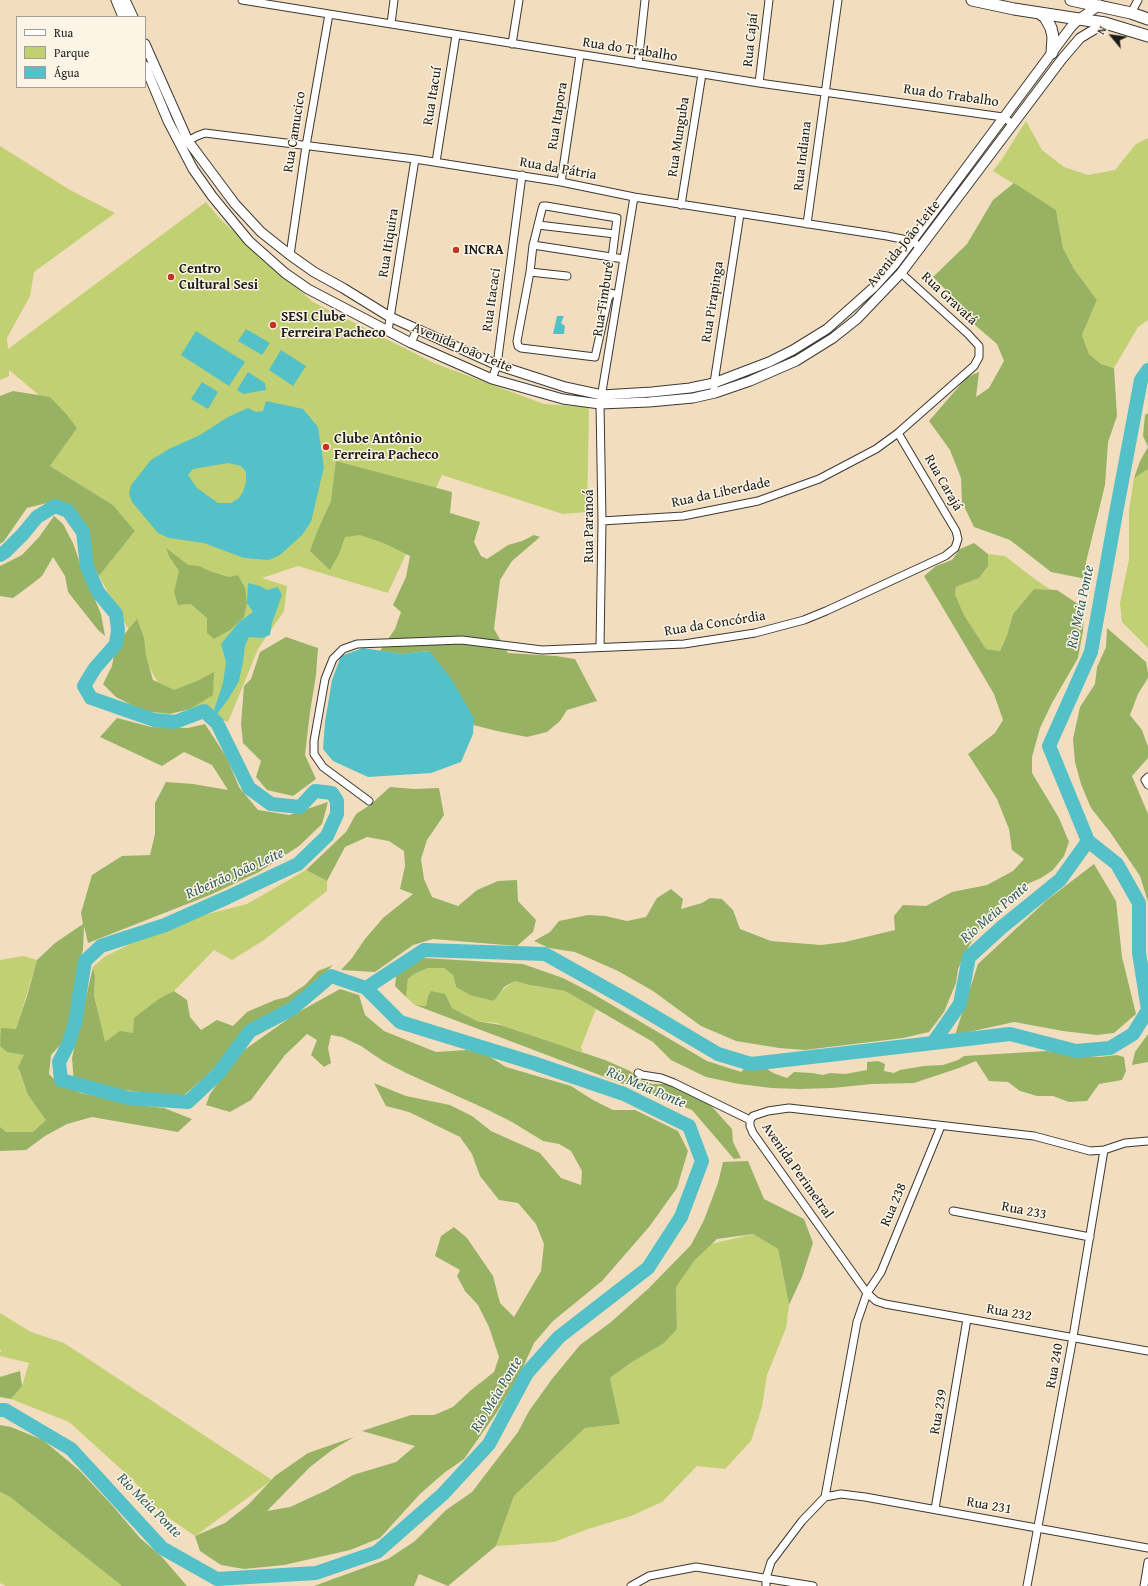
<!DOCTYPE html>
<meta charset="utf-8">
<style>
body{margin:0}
#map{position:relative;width:1148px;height:1586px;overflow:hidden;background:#f3ddbf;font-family:"Gentium Book Plus",serif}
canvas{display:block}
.legend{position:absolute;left:16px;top:16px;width:130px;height:72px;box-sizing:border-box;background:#fcf5e5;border:1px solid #a29e95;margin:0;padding:5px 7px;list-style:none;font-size:12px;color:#1c1c1c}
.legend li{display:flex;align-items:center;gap:8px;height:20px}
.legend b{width:20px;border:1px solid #a29e95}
.north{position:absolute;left:1092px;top:16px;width:40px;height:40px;-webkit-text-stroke:3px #fcf5e5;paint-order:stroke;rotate:299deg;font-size:11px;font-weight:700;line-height:16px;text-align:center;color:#1c1c1c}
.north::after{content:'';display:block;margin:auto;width:14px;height:18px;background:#1c1c1c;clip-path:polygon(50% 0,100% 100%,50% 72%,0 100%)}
</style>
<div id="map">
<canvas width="1148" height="1586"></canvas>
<ul class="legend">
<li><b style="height:5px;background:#fff"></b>Rua</li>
<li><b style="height:11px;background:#c1d072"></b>Parque</li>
<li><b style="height:11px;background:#53c1c7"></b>Água</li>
</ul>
<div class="north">N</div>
</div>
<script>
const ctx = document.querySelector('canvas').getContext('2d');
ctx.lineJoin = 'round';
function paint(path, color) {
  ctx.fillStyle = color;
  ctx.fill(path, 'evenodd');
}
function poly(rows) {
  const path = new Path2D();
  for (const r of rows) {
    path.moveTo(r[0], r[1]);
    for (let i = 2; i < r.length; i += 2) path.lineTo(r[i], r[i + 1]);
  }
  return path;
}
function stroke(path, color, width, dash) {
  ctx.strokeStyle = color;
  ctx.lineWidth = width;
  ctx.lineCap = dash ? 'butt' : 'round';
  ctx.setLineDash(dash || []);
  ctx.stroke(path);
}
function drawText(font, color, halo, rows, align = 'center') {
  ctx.font = font + ' "Gentium Book Plus",serif';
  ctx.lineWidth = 3;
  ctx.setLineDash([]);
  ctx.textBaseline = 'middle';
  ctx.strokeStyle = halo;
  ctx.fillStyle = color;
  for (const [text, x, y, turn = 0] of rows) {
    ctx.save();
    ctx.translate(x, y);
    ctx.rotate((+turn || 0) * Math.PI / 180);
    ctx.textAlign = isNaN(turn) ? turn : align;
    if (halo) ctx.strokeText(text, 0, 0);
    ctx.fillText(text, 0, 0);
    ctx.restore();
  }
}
const green = poly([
 [1026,121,1042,150,1064,167,1088,175,1115,170,1136,144,1148,138,1148,320,1138,327,1114,368,1101,364,1089,354,1082,335,1097,300,1074,269,1063,248,1056,210,993,171,1002,159],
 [0,146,70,190,115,213,34,272,30,296,7,338,8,349,206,202,221,220,313,302,434,363,544,404,589,407,587,512,563,514,442,475,388,593,298,566,262,578,287,586,284,611,258,649,228,722,167,699,99,576,135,531,113,505,50,466,77,427,9,370,9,376,0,380],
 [1148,463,1148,648,1122,622,1120,603,1129,559,1129,510,1134,478],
 [988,554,1005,556,1032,577,1051,590,1034,589,1013,614,1007,635,1000,651,986,649,964,615,955,594,956,587,979,578,988,566],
 [306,870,327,881,327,891,264,940,232,960,214,950,174,991,160,998,133,1033,102,1047,101,1026,94,994,95,976,93,967,104,957,138,940,204,915,247,904],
 [23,956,37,960,16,1030,0,1041,0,960],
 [428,968,444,968,453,975,456,987,494,1001,502,990,515,981,533,986,565,991,596,1009,581,1047,583,1052,531,1037,503,1026,497,1023,477,1021,452,1008,448,1002,428,996,426,1006,415,1005,406,997,408,979,414,974],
 [0,1045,24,1055,19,1071,28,1095,47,1120,33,1132,6,1132,0,1128],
 [753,1234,778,1249,789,1305,786,1328,767,1375,762,1407,751,1441,725,1469,697,1466,662,1502,631,1516,588,1529,554,1542,496,1546,514,1496,585,1428,620,1424,610,1378,677,1329,676,1287,695,1260,711,1244],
 [0,1313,31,1332,64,1343,272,1480,195,1536,160,1512,132,1479,69,1422,11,1399,22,1386,29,1363,0,1356,0,1352,2,1351,0,1350],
 [0,1492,10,1497,122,1586,6,1586,0,1583]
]);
const forest = poly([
 [1014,183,1056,210,1063,248,1074,269,1097,300,1082,335,1089,354,1101,364,1114,368,1117,416,1108,442,1105,485,1086,562,1086,579,1051,572,1010,540,974,527,962,502,961,478,950,450,929,421,967,377,979,372,976,397,989,388,1004,361,997,344,976,326,956,300,933,277,967,244,993,200],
 [13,391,50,397,67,415,77,428,50,466,113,505,135,531,99,576,90,562,84,524,65,507,47,503,27,508,4,541,0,544,0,396],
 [1148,413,1148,469,1134,478,1140,461,1148,447,1143,436,1145,415],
 [336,461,452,492,450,513,480,522,474,542,481,556,487,559,508,545,522,541,534,535,540,537,512,561,500,580,494,629,508,653,556,656,575,659,597,701,567,710,560,721,547,732,527,737,497,731,473,725,429,651,402,654,380,651,395,629,401,612,393,605,406,577,410,556,386,544,360,535,345,537,339,554,330,570,310,551,317,532,331,501],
 [54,516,63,524,73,543,82,569,101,614,105,636,98,630,68,592,65,576,53,557,42,576,32,584,13,598,0,596,0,566,22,555,39,537],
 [974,543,988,554,988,566,979,578,956,587,955,594,964,615,986,649,1000,651,1007,635,1013,614,1034,589,1057,590,1084,608,1083,631,1078,658,1052,703,1040,728,1032,757,1032,773,1059,818,1069,842,1064,856,1053,870,1041,878,1023,886,999,905,982,923,968,948,958,969,956,983,944,1012,929,1032,903,1038,805,1050,779,1048,736,1041,701,1026,653,991,618,971,575,952,549,948,534,941,550,932,559,921,588,915,605,916,627,921,646,917,657,898,671,889,683,899,681,909,702,903,710,898,722,899,733,910,740,929,771,941,821,945,845,942,895,930,894,916,903,905,926,906,952,892,987,885,1013,871,1024,859,1012,850,1009,829,997,799,968,754,995,733,1003,720,994,694,924,576,936,566,952,560,960,549],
 [166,548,188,565,199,566,212,572,229,577,238,575,245,588,247,603,244,617,230,630,214,639,207,633,207,618,191,604,178,605,174,592,179,571,169,556],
 [137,619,144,638,146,656,153,680,174,690,197,681,214,672,213,695,190,709,170,714,143,711,116,697,103,684,112,666,116,644],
 [1107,628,1146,662,1148,673,1148,678,1138,694,1130,715,1142,730,1148,747,1148,758,1132,776,1148,814,1148,902,1140,876,1110,832,1091,808,1081,784,1075,762,1073,739,1080,707,1095,684,1097,667,1106,647],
 [286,637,318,648,316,675,310,712,305,755,316,779,293,796,267,790,256,777,261,761,243,743,241,724,244,686,251,679,260,652],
 [117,718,151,727,188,728,205,724,227,758,239,787,258,810,289,815,328,802,322,824,299,846,259,872,210,895,88,943,84,926,83,950,77,971,76,992,71,1018,63,1042,51,1055,49,1074,59,1084,81,1093,138,1105,164,1108,192,1119,178,1132,92,1117,67,1124,45,1136,26,1150,0,1151,0,1127,6,1132,33,1132,46,1120,28,1095,18,1067,24,1055,7,1052,0,1046,1,1028,16,1029,27,996,37,960,55,943,83,924,81,913,92,875,122,856,150,855,155,834,155,803,166,782,193,784,228,790,212,765,184,752,162,766,100,737],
 [390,787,414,789,439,788,444,815,427,840,421,859,424,879,432,897,458,906,477,890,498,881,517,880,518,901,536,920,533,932,517,946,433,939,413,945,375,972,341,970,352,958,365,939,383,918,413,894,400,889,405,866,404,851,389,841,367,837,345,847,327,881,306,870,346,832,356,814,370,805],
 [1094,864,1116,901,1122,957,1136,1014,1114,1033,1097,1035,1063,1031,1014,1022,955,1035,978,964,1047,900],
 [424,958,523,964,563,978,590,992,707,1061,741,1072,745,1068,759,1063,773,1073,787,1078,794,1072,812,1073,823,1075,830,1073,845,1074,867,1070,867,1062,878,1061,885,1064,884,1071,894,1073,900,1070,924,1066,943,1065,958,1060,964,1056,1047,1051,1075,1055,1099,1057,1117,1055,1124,1057,1126,1071,1122,1080,1099,1084,1087,1101,1069,1102,1053,1096,1037,1096,1020,1091,1008,1082,989,1081,976,1061,959,1068,914,1083,872,1084,832,1088,800,1089,771,1088,739,1084,706,1077,671,1060,653,1042,565,991,529,985,515,981,504,987,494,1001,470,995,456,987,453,975,444,968,428,968,414,974,408,979,406,997,395,986,397,968,411,964],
 [333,965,303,994,267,1016,252,1024,225,1057,204,1078,182,1097,74,1084,72,1058,93,967,95,976,94,995,105,1042,120,1031,133,1033,134,1018,160,998,174,991,187,1000,190,1017,201,1030,217,1020,233,1026,247,1012,275,1000,287,997,305,985,318,971],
 [340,989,359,995,365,1015,384,1031,436,1052,467,1050,487,1055,506,1067,571,1086,593,1100,613,1110,635,1110,678,1131,688,1151,677,1188,649,1227,602,1281,553,1321,534,1343,519,1376,497,1412,464,1459,444,1473,420,1494,380,1538,350,1550,284,1565,244,1569,221,1565,200,1551,195,1536,225,1523,249,1504,275,1476,308,1453,354,1437,332,1450,310,1467,267,1511,290,1507,327,1490,353,1475,396,1462,415,1446,362,1431,411,1415,434,1415,453,1407,470,1391,494,1372,499,1357,489,1327,478,1305,465,1291,457,1276,460,1270,435,1256,441,1236,454,1227,467,1238,493,1276,500,1303,514,1317,541,1271,544,1244,536,1224,518,1203,499,1200,480,1176,472,1154,460,1137,409,1112,386,1106,374,1083,406,1096,450,1105,472,1116,491,1131,540,1153,561,1178,581,1185,582,1171,571,1151,559,1144,543,1141,512,1122,486,1109,406,1073,383,1061,361,1046,342,1037,331,1035,328,1048,331,1063,324,1067,311,1055,317,1040,307,1034,285,1055,251,1100,230,1112,206,1105,210,1094,240,1053,295,1014],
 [431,991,445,994,452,1008,477,1021,500,1025,605,1060,630,1071,642,1081,653,1084,668,1084,705,1099,732,1129,733,1142,741,1158,734,1159,692,1110,415,1005,426,1006,428,996],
 [1148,1034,1148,1062,1132,1065,1135,1052],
 [748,1161,764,1199,804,1219,813,1243,802,1277,789,1305,778,1249,753,1234,717,1239,695,1260,676,1287,677,1329,664,1343,632,1362,610,1378,620,1424,585,1428,514,1496,496,1546,448,1586,419,1574,414,1586,314,1586,388,1559,415,1541,446,1510,472,1492,518,1432,529,1411,552,1379,580,1345,611,1322,649,1288,691,1245,704,1220,718,1183,723,1162],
 [20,1371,22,1386,11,1399,0,1397,0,1377],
 [0,1425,11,1427,43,1440,79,1470,111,1504,140,1538,162,1557,187,1586,122,1586,10,1497,0,1492]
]);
const water = poly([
 [557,316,564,316,561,323,565,326,564,334,553,334],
 [246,329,270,343,262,355,238,341],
 [196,331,245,362,229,386,181,355],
 [281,350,306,366,293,386,269,370],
 [248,372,265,383,266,390,243,394,237,390],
 [202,382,218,392,208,409,191,399],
 [266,401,303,409,318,427,324,467,311,522,302,535,280,555,269,560,244,558,204,543,169,538,158,533,132,502,129,494,131,485,140,474,151,460,169,449,200,435,228,417,248,408,256,412,263,411],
 [228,463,241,466,246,472,246,482,243,492,239,498,231,503,218,503,197,488,188,475,193,469],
 [248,583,260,586,267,590,278,587,282,595,272,623,270,635,262,638,249,637,245,646,243,662,239,681,229,698,217,714,214,710,223,683,226,662,221,644,239,622,253,612,247,603],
 [363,648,402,654,429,651,450,677,474,718,473,734,461,762,431,773,368,777,333,761,323,749,325,722,332,680,341,656]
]);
const river = poly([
 [0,555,5,552,22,535,37,517,55,506,68,511,83,532,87,567,98,592,116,614,118,630,116,644,95,668,84,686,91,698,154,720,175,722,204,711,217,723,249,788,271,804,300,807,315,791,332,793,337,801,337,814,327,836,298,864,226,898,165,925,101,946,85,961,75,1023,68,1045,59,1062,61,1080,128,1098,188,1102,218,1074,250,1031,292,1009,331,976,366,988,400,1022,533,1063,624,1094,689,1126,702,1161,681,1217,648,1268,559,1337,527,1373,489,1444,443,1494,377,1552,316,1573,217,1579,162,1548,71,1449,5,1410,0,1410],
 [366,988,424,950,545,954,627,1000,718,1054,751,1064,933,1043,960,1004,969,957,1002,927,1060,880,1088,841,1049,746,1091,652,1116,513,1141,380,1148,370],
 [933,1043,1010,1034,1076,1051,1110,1048,1133,1034,1148,1010,1139,953,1139,903,1117,864,1088,841]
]);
const minor = poly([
 [242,0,759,83,1003,117,1013,124],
 [1131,13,1138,0],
 [391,24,394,0],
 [512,44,519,0],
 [638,64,645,0],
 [759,83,769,0],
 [184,143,197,136,205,133,415,159,561,182,634,197,887,236,912,241,921,248],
 [436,162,456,35],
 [561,182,580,55],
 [681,205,702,74],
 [807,224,838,0],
 [538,225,615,234],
 [533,245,542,209,543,206,546,206,617,218,612,258],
 [290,255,306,146,329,14],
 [530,272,567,276],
 [618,295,611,293,608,299,595,357,521,348,518,346,517,341,530,272,533,245,624,259],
 [388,331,415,159],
 [411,343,417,329],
 [492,379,497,365,522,175],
 [714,387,714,383,740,214],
 [602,521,683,516,758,501,819,479,876,449,898,433,974,366,979,357,979,346,968,334,901,273],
 [600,647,602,521,600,404,634,197],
 [1148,777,1145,780,1148,785],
 [369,801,323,767,314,754,314,741,325,679,333,659,343,649,357,644,462,640,542,650,684,644,755,633,804,620,826,611,945,556,955,548,958,539,956,531,898,433],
 [638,1073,642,1075,661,1078,674,1083,750,1120],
 [941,1126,881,1272,867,1293,876,1301,885,1304,1148,1351],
 [953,1211,1090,1237],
 [825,1497,841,1494,865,1497,1148,1548],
 [935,1509,967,1319],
 [631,1586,649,1576,696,1567,813,1586],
 [766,1586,766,1578,771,1562,802,1521,825,1497,857,1322,867,1293,753,1133,750,1126,750,1120,753,1116,768,1111,789,1108,1034,1136,1090,1151,1104,1150,1125,1143,1148,1141],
 [1027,1586,1073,1337,1104,1150],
 [1144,1586,1148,1562]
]);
const tertiary = poly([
 [116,0,123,17],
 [125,0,133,17],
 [145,44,188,141,235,204,261,232,290,255,314,272,343,288,390,317,497,365,565,387,602,395,652,392,690,388,714,383,769,362,793,350,827,329,873,288,894,265,1071,27,1079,19,1100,5],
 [145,66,168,121,193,169,212,196,249,241,285,273,308,289,411,343,492,379,563,399,600,404,649,402,693,398,715,393,750,381,796,361,833,338,857,319,901,273,1062,59,1080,38,1105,23]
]);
const primary = poly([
 [972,0,1014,9,1105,23,1148,36],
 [1071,0,1131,13,1148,19],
 [1039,13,1045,17,1051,28,1053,37,1052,53]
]);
const markers = [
 [456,250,4,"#c8321e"],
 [171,277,4,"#c8321e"],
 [273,325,4,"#c8321e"],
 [326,447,4,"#c8321e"]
];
const streetNames = [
 ["Rua Cajaí",751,40,-84],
 ["Rua do Trabalho",630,50,9],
 ["Rua Itacuí",433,96,-81],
 ["Rua do Trabalho",951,96,8],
 ["Rua Itapora",558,116,-81],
 ["Rua Camucico",295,132,-81],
 ["Rua Munguba",679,137,-81],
 ["Rua Indiana",803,156,-83],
 ["Rua da Pátria",558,169,10],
 ["Rua Itiquira",389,243,-81],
 ["Avenida João Leite",904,244,-51],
 ["Rua Timburé",604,299,-81],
 ["Rua Gravatá",949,299,43],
 ["Rua Itacaci",492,300,-82],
 ["Rua Pirapinga",713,302,-81],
 ["Avenida João Leite",462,348,23],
 ["Rua Carajá",943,483,60],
 ["Rua da Liberdade",721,493,-12],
 ["Rua Paranoá",589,526,-90],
 ["Rua da Concórdia",715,624,-9],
 ["Avenida Perimetral",797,1171,55],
 ["Rua 238",894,1205,-67],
 ["Rua 233",1024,1211,11],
 ["Rua 232",1009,1313,10],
 ["Rua 240",1055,1366,-80],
 ["Rua 239",939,1412,-80],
 ["Rua 231",989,1506,10]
];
const poiNames = [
 ["INCRA",464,250],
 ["Centro",179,269],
 ["Cultural Sesi",179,285],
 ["SESI Clube",281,317],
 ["Ferreira Pacheco",281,333],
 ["Clube Antônio",334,439],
 ["Ferreira Pacheco",334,455]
];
const waterNames = [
 ["Rio Meia Ponte",1081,607,-78],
 ["Ribeirão João Leite",235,874,-24],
 ["Rio Meia Ponte",995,913,-41],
 ["Rio Meia Ponte",646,1088,23],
 ["Rio Meia Ponte",497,1395,-59],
 ["Rio Meia Ponte",149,1506,45]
];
paint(green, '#c1d072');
paint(forest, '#98b264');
paint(water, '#53c1c7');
stroke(river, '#53c1c7', 14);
stroke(minor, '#3c3934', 9);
stroke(tertiary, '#3c3934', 11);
stroke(primary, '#3c3934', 13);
stroke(minor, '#fff', 7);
stroke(tertiary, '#fff', 9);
stroke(primary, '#fff', 11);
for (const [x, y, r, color] of markers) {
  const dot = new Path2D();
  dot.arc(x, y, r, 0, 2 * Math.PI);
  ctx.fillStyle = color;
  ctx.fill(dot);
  stroke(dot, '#fcf5e5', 1.5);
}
drawText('14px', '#1c1c1c', '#fcf5e5', streetNames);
drawText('bold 14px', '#1c1c1c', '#fcf5e5', poiNames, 'left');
drawText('italic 15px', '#325e60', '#fcf5e5', waterNames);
</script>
